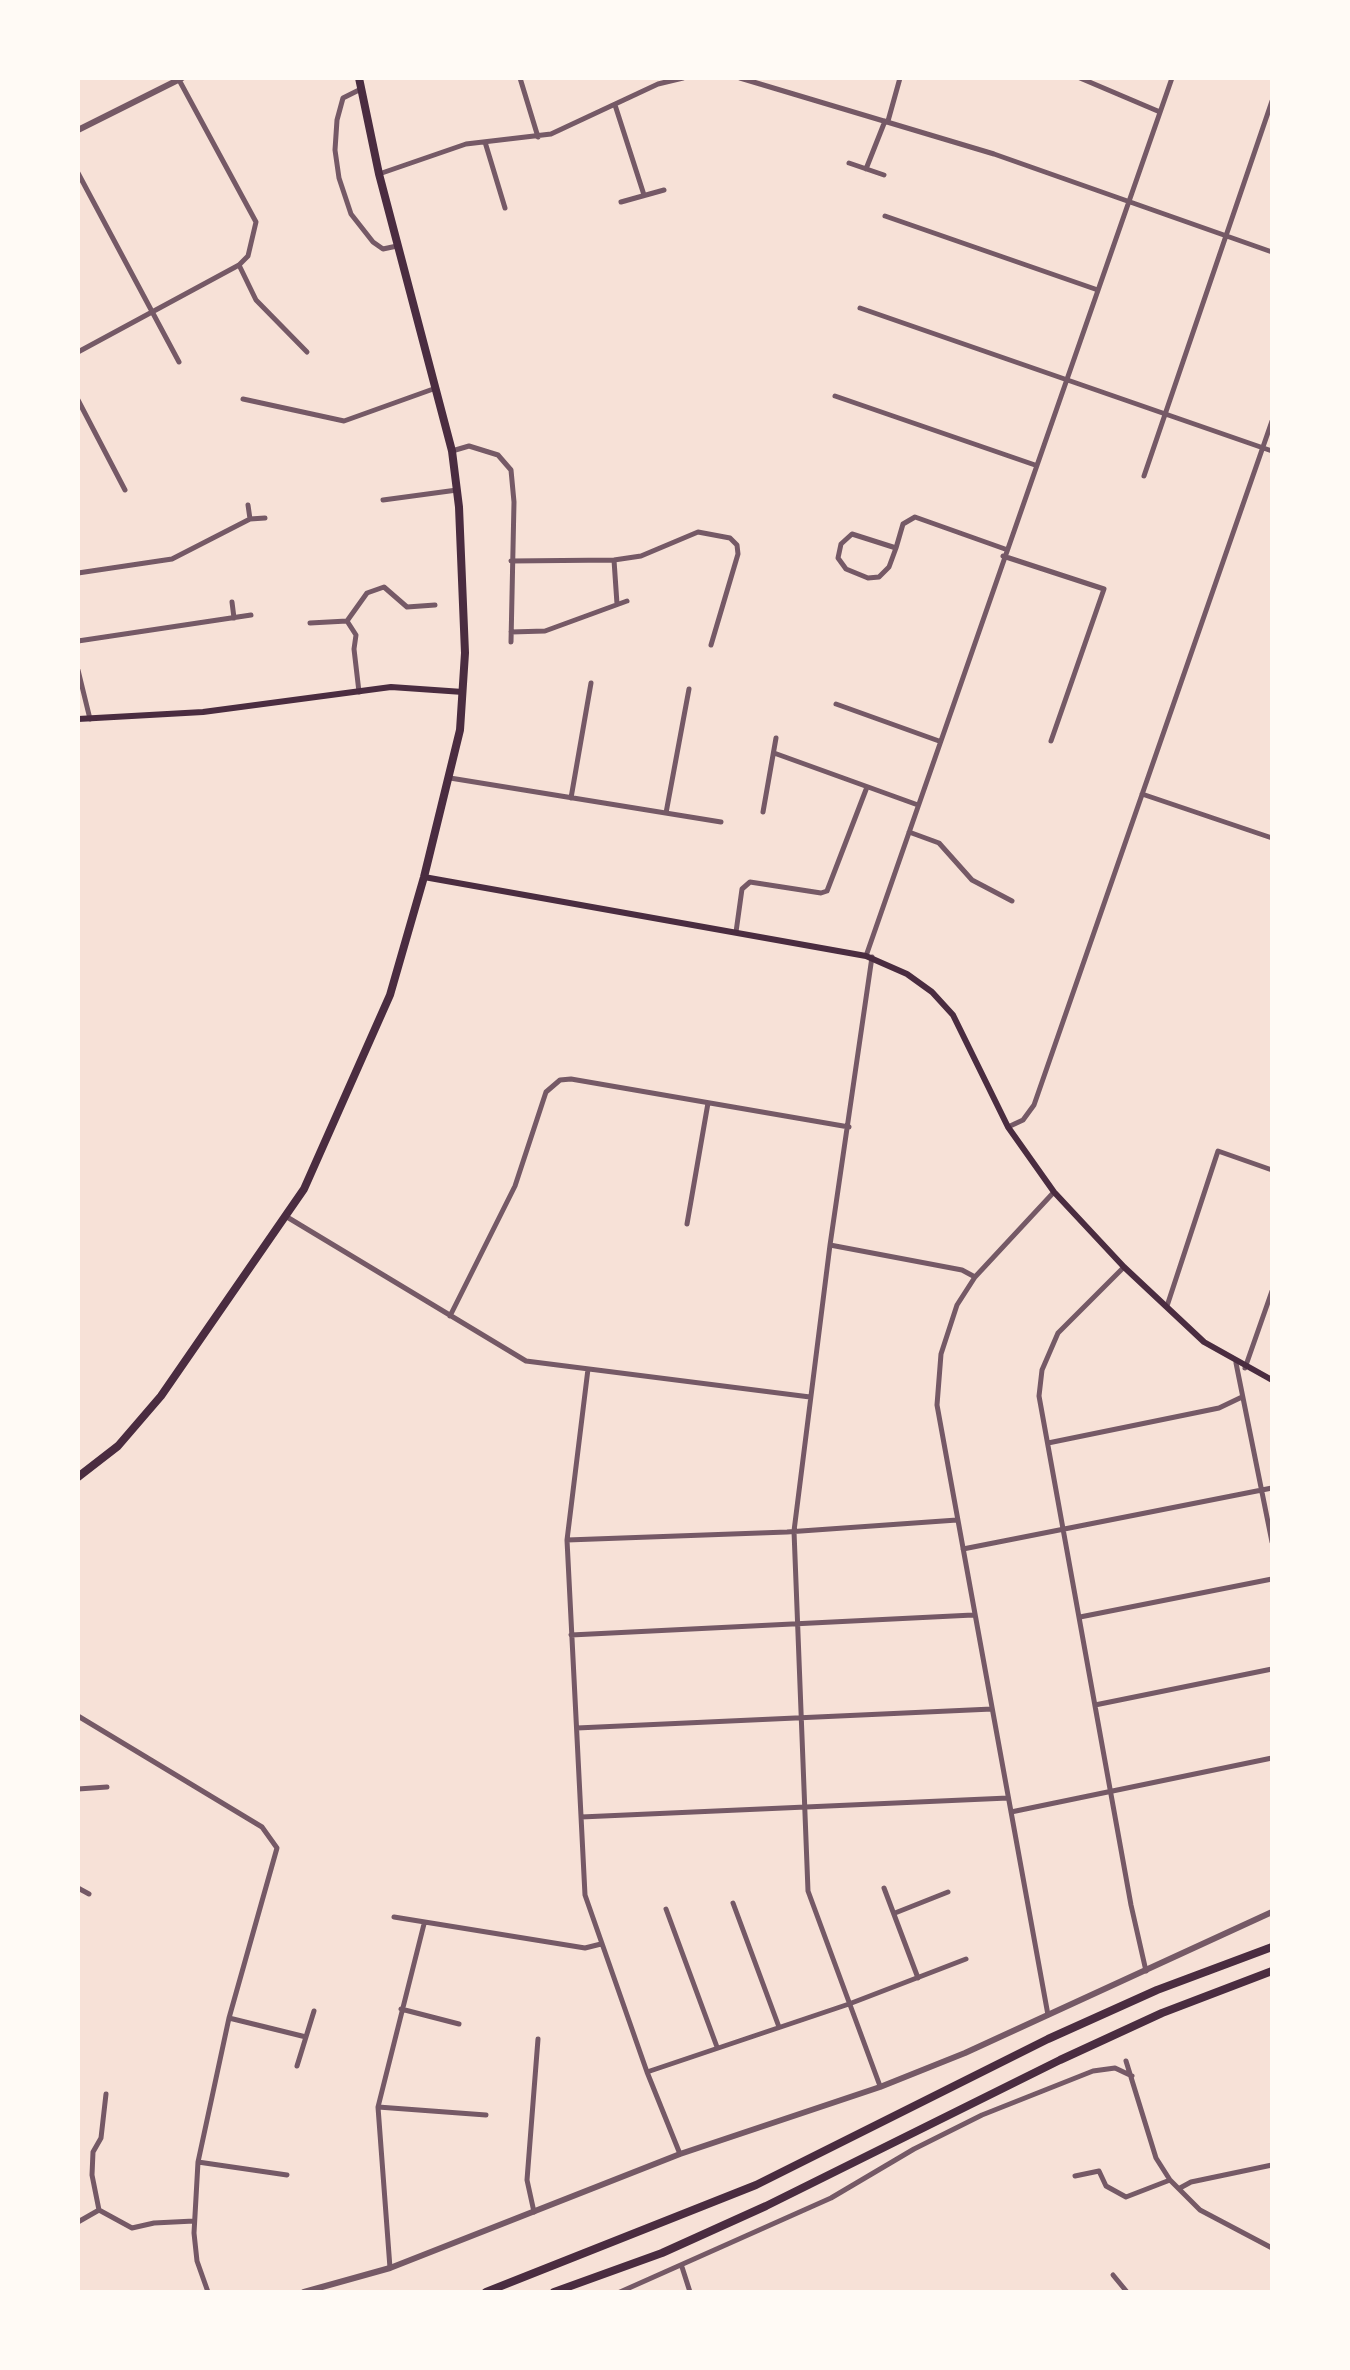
<!DOCTYPE html>
<style>
body{margin:0}
#map{position:relative;width:1350px;height:2370px;overflow:hidden;background:#f7e1d7;font-family:Literata,serif}
canvas{display:block}
.frame{position:absolute;inset:0;border:80px solid #fffaf5;pointer-events:none}
</style>
<div id="map">
<canvas width="1350" height="2370"></canvas>
<div class="frame"></div>
</div>
<script>
const ctx = document.querySelector('canvas').getContext('2d');
ctx.lineJoin = 'round';
function poly(rows) {
  const path = new Path2D();
  for (const r of rows) {
    path.moveTo(r[0], r[1]);
    for (let i = 2; i < r.length; i += 2) path.lineTo(r[i], r[i + 1]);
  }
  return path;
}
function stroke(path, color, width, dash) {
  ctx.strokeStyle = color;
  ctx.lineWidth = width;
  ctx.lineCap = dash ? 'butt' : 'round';
  ctx.setLineDash(dash || []);
  ctx.stroke(path);
}
const minor = poly([
 [520,78,538,137],
 [740,78,994,154,1272,252],
 [1080,78,1160,112],
 [361,89,343,98,337,120,335,150,339,178,351,214,373,242,383,249,397,246],
 [615,105,644,195],
 [888,121,900,78],
 [485,142,505,208],
 [849,163,884,175],
 [866,169,885,121],
 [78,173,179,362],
 [379,174,466,144,551,134,658,84,683,78],
 [621,202,664,190],
 [885,216,1095,289],
 [239,265,256,300,307,352],
 [860,308,1272,451],
 [78,352,239,265,248,256,256,222,178,78],
 [835,396,1035,465],
 [243,399,344,421,436,388],
 [78,400,125,490],
 [452,451,469,446,498,455,511,470,514,502,511,642],
 [1144,476,1272,101],
 [383,500,457,490],
 [248,505,250,519],
 [896,548,852,534,841,544,838,558,846,569,868,578,879,577,889,567,896,548,903,524,915,517,1005,549],
 [1003,556,1104,589,1051,741],
 [614,560,617,604],
 [511,561,614,560,641,556,698,532,730,538,737,545,738,554,711,645],
 [78,573,172,559,250,519,265,518],
 [232,602,234,618],
 [347,621,367,593,384,587,407,607,435,605],
 [310,623,347,621,356,635,354,649,359,692],
 [511,632,545,631,627,601],
 [78,641,251,615],
 [78,670,90,719],
 [836,704,939,741],
 [774,753,918,805],
 [450,778,721,822],
 [1142,794,1272,838],
 [571,798,591,683],
 [763,812,776,738],
 [666,813,689,689],
 [909,832,939,843,972,880,1012,901],
 [736,932,742,889,750,882,821,893,827,891,867,787],
 [866,956,1172,78],
 [872,957,830,1245,794,1531,808,1891,880,2086],
 [1008,1127,1023,1120,1034,1105,1272,421],
 [287,1217,526,1361,810,1397],
 [687,1224,708,1103],
 [830,1245,962,1270,975,1277],
 [1124,1267,1058,1333,1042,1370,1039,1396,1131,1905,1146,1971],
 [1167,1306,1218,1151,1272,1170],
 [450,1316,515,1186,546,1092,560,1080,571,1079,849,1127],
 [1236,1363,1272,1542],
 [1245,1368,1272,1291],
 [588,1369,567,1540,585,1895,647,2072,680,2154],
 [1048,1443,1219,1408,1242,1397],
 [567,1540,787,1532,957,1520],
 [963,1549,1272,1488],
 [1080,1617,1272,1579],
 [571,1635,973,1615],
 [1095,1705,1272,1669],
 [78,1716,262,1827,277,1848,229,2018,198,2162,194,2233,197,2261,208,2292],
 [577,1728,992,1709],
 [78,1789,107,1787],
 [1011,1812,1272,1758],
 [581,1817,1008,1798],
 [78,1888,89,1894],
 [884,1888,918,1978],
 [733,1903,779,2027],
 [666,1909,717,2047],
 [895,1913,948,1892],
 [394,1917,585,1948,601,1944],
 [401,2009,459,2024],
 [1048,2015,937,1405,941,1354,957,1305,975,1277,1054,1192],
 [229,2018,306,2037],
 [1126,2061,1156,2158,1170,2180,1200,2210,1272,2248],
 [297,2066,314,2011],
 [647,2072,849,2004,966,1959],
 [106,2094,101,2138,93,2152,92,2175,99,2210,132,2228,154,2223,194,2221],
 [378,2107,486,2115],
 [198,2162,287,2175],
 [1075,2176,1099,2171,1106,2186,1126,2197,1170,2180],
 [1180,2188,1191,2182,1272,2165],
 [534,2212,527,2180,538,2039],
 [78,2222,99,2210],
 [682,2267,690,2292],
 [390,2268,378,2107,424,1924],
 [1113,2275,1127,2292],
 [620,2292,831,2198,914,2149,982,2115,1093,2071,1115,2068,1132,2076]
]);
const tertiary = poly([
 [78,130,182,78],
 [304,2292,390,2268,680,2154,880,2087,965,2053,1272,1912]
]);
const secondary = poly([
 [78,719,203,712,391,687,463,692],
 [424,877,866,956,907,974,932,992,953,1015,1008,1127,1054,1192,1124,1267,1204,1342,1272,1380]
]);
const primary = poly([
 [78,1477,118,1446,161,1396,304,1189,390,995,424,877,460,730,465,653,459,507,452,451,379,174,359,78]
]);
const trunk = poly([
 [486,2292,756,2185,1048,2039,1157,1990,1272,1947],
 [554,2292,662,2253,766,2206,1060,2060,1162,2013,1272,1971]
]);
stroke(minor, '#755966', 5);
stroke(tertiary, '#755966', 6);
stroke(secondary, '#4a2c40', 6);
stroke(primary, '#4a2c40', 8);
stroke(trunk, '#4a2c40', 8);
</script>
